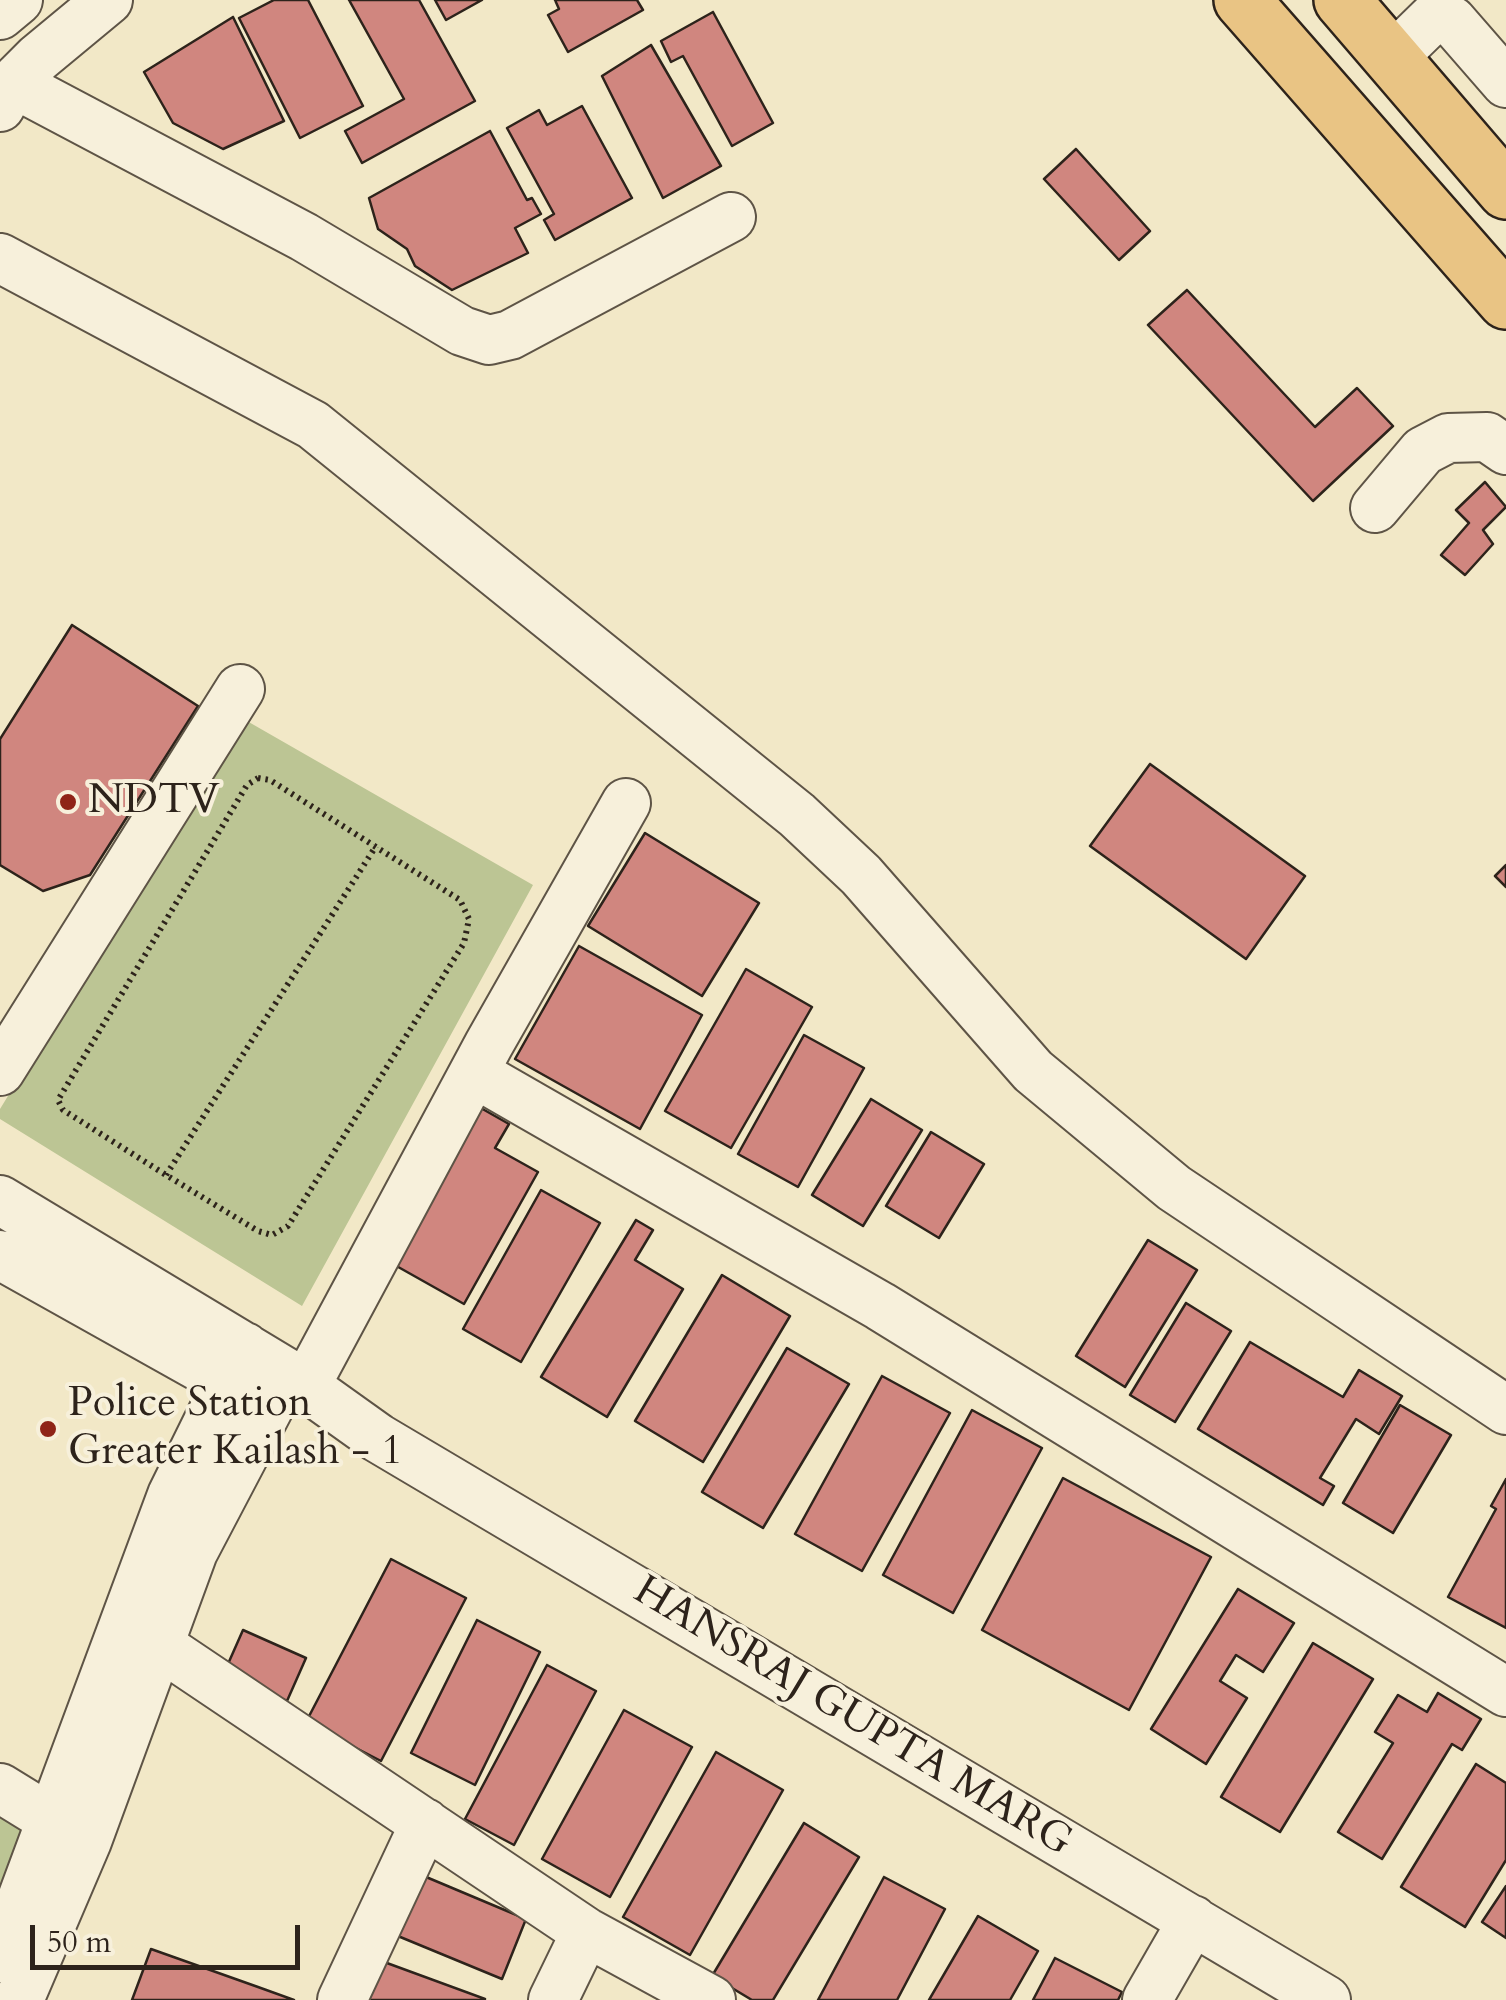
<!DOCTYPE html>
<style>
body{margin:0}
#map{position:relative;width:1506px;height:2000px;overflow:hidden;background:#f2e8c7;font-family:Cardo,serif}
canvas{display:block}
.scale{position:absolute;left:30px;top:1925px;width:270px;height:45px;box-sizing:border-box;border:5px solid #2d231b;border-top:0;padding-left:12px;font-size:30px;line-height:35px;white-space:nowrap;color:#2d231b;-webkit-text-stroke:8px #f7f0db;paint-order:stroke}
</style>
<div id="map">
<canvas width="1506" height="2000"></canvas>
<div class="scale">50 m</div>
</div>
<script>
const ctx = document.querySelector('canvas').getContext('2d');
ctx.lineJoin = 'round';
function paint(path, color) {
  ctx.fillStyle = color;
  ctx.fill(path, 'evenodd');
}
function poly(rows) {
  const path = new Path2D();
  for (const r of rows) {
    path.moveTo(r[0], r[1]);
    for (let i = 2; i < r.length; i += 2) path.lineTo(r[i], r[i + 1]);
  }
  return path;
}
function stroke(path, color, width, dash) {
  ctx.strokeStyle = color;
  ctx.lineWidth = width;
  ctx.lineCap = dash ? 'butt' : 'round';
  ctx.setLineDash(dash || []);
  ctx.stroke(path);
}
function drawText(font, color, halo, rows, align = 'center') {
  ctx.font = font + ' Cardo,serif';
  ctx.lineWidth = 8;
  ctx.setLineDash([]);
  ctx.textBaseline = 'middle';
  ctx.strokeStyle = halo;
  ctx.fillStyle = color;
  for (const [text, x, y, turn = 0] of rows) {
    ctx.save();
    ctx.translate(x, y);
    ctx.rotate((+turn || 0) * Math.PI / 180);
    ctx.textAlign = isNaN(turn) ? turn : align;
    if (halo) ctx.strokeText(text, 0, 0);
    ctx.fillText(text, 0, 0);
    ctx.restore();
  }
}
const green = poly([
 [240,717,533,885,302,1306,0,1119,0,1109],
 [0,1800,42,1824,0,1925]
]);
const building = poly([
 [274,0,308,0,363,106,300,138,239,18,274,0],
 [349,0,419,0,475,101,362,163,345,131,404,99,349,0],
 [435,0,482,0,446,20,435,0],
 [555,0,637,0,643,10,568,52,548,15,559,9,555,0],
 [713,12,773,123,732,146,683,56,671,62,661,41,713,12],
 [233,17,284,121,223,149,173,123,144,72,233,17],
 [651,45,721,166,663,198,602,76,651,45],
 [582,106,632,198,555,240,544,220,554,214,507,128,539,110,547,125,582,106],
 [490,131,527,200,532,198,541,214,515,228,528,253,452,290,415,266,407,249,378,229,369,198,490,131],
 [1076,149,1150,231,1119,260,1044,179,1076,149],
 [1187,290,1315,427,1357,388,1393,426,1313,501,1148,325,1187,290],
 [1485,482,1506,507,1483,530,1493,544,1465,575,1441,555,1469,523,1456,510,1485,482],
 [72,625,198,706,90,875,43,891,0,865,0,739,72,625],
 [1150,764,1305,876,1246,959,1090,846,1150,764],
 [645,833,759,903,702,996,588,926,645,833],
 [1506,865,1506,887,1495,876,1506,865],
 [579,946,702,1015,640,1129,515,1059,579,946],
 [746,969,812,1007,731,1148,665,1111,746,969],
 [804,1035,864,1068,798,1187,738,1154,804,1035],
 [871,1099,922,1130,863,1226,812,1195,871,1099],
 [472,1103,509,1124,495,1148,538,1172,464,1304,384,1259,472,1103],
 [931,1132,984,1164,939,1238,886,1206,931,1132],
 [541,1190,600,1223,521,1362,463,1329,541,1190],
 [636,1220,653,1230,635,1260,683,1289,607,1417,541,1377,636,1220],
 [1148,1240,1197,1270,1125,1387,1076,1356,1148,1240],
 [722,1275,790,1316,703,1462,635,1421,722,1275],
 [1186,1303,1231,1331,1175,1422,1130,1395,1186,1303],
 [1250,1342,1343,1397,1359,1370,1402,1396,1379,1434,1356,1419,1320,1478,1334,1486,1323,1505,1198,1429,1250,1342],
 [787,1348,849,1384,763,1528,702,1492,787,1348],
 [882,1376,950,1413,862,1571,795,1534,882,1376],
 [1400,1405,1451,1435,1393,1533,1343,1503,1400,1405],
 [972,1410,1042,1448,953,1613,883,1575,972,1410],
 [1063,1478,1211,1557,1129,1710,982,1630,1063,1478],
 [1506,1479,1506,1628,1448,1597,1496,1509,1491,1506,1506,1479],
 [391,1559,466,1598,381,1761,306,1722,391,1559],
 [1238,1589,1294,1623,1263,1672,1236,1655,1220,1681,1247,1698,1206,1764,1151,1729,1238,1589],
 [477,1620,540,1652,475,1785,411,1753,477,1620],
 [243,1630,306,1658,287,1701,224,1673,243,1630],
 [1313,1643,1373,1679,1280,1832,1221,1797,1313,1643],
 [547,1665,596,1691,514,1845,465,1819,547,1665],
 [1438,1693,1481,1719,1462,1750,1452,1744,1382,1859,1338,1832,1393,1743,1375,1732,1398,1695,1427,1712,1438,1693],
 [624,1710,692,1747,610,1897,542,1859,624,1710],
 [716,1752,783,1790,690,1955,623,1917,716,1752],
 [1476,1764,1506,1783,1506,1860,1465,1927,1401,1887,1476,1764],
 [804,1823,859,1857,773,2000,752,2000,712,1976,804,1823],
 [419,1874,526,1919,502,1979,393,1934,419,1874],
 [884,1877,945,1909,897,2000,818,2000,884,1877],
 [1506,1886,1506,1938,1482,1922,1506,1886],
 [978,1916,1038,1951,1010,2000,929,2000,978,1916],
 [151,1949,258,1987,294,2000,132,2000,151,1949],
 [1055,1958,1122,1992,1118,2000,1033,2000,1055,1958],
 [376,1959,485,1999,484,2000,361,2000,376,1959]
]);
const path = poly([
 [258,778,270,780,460,900,469,919,464,943,288,1226,272,1235,258,1231,166,1175,63,1110,58,1100,247,785,258,778],
 [166,1175,376,846]
]);
const minor = poly([
 [0,15,18,0],
 [1392,58,1434,17,1452,21,1506,83],
 [13,83,304,237,462,331,489,340,510,335,731,217],
 [0,107,13,83,38,58,108,0],
 [0,258,313,425,797,815,861,875,1033,1071,1174,1188,1506,1410],
 [1375,508,1423,451,1448,438,1487,437,1506,450],
 [0,1071,240,689],
 [476,1074,880,1306,1506,1692],
 [0,1200,287,1373,378,1438,1326,2000],
 [0,1255,252,1396],
 [306,1385,489,1044,626,803],
 [156,1643,586,1932,711,2000],
 [0,1788,78,1836],
 [0,1958,172,1495,245,1347],
 [19,2000,87,1841,193,1552,287,1373],
 [342,2000,425,1823],
 [553,2000,586,1932],
 [1147,2000,1193,1920]
]);
const major = poly([
 [1242,0,1506,301],
 [1342,0,1506,191]
]);
const markers = [
 [68,802,10,"#8f2418"],
 [48,1429,10,"#8f2418"]
];
const poiNames = [
 ["NDTV",88,802],
 ["Police Station",68,1405],
 ["Greater Kailash - 1",68,1453]
];
const streetNames = [
 ["HANSRAJ GUPTA MARG",852,1718,31]
];
paint(green, '#bcc594');
paint(building, '#d0867f');
stroke(building, '#2d231b', 2.5);
stroke(minor, '#5e5446', 52);
stroke(major, '#2d231b', 60);
stroke(path, '#2d231b', 6, [2.5, 5]);
stroke(minor, '#f7f0db', 48);
stroke(major, '#e9c484', 55);
for (const [x, y, r, color] of markers) {
  const dot = new Path2D();
  dot.arc(x, y, r, 0, 2 * Math.PI);
  ctx.fillStyle = color;
  ctx.fill(dot);
  stroke(dot, '#f7f0db', 4);
}
drawText('42px', '#2d231b', '#f7f0db', poiNames, 'left');
drawText('42px', '#2d231b', '#f7f0db', streetNames);
</script>
